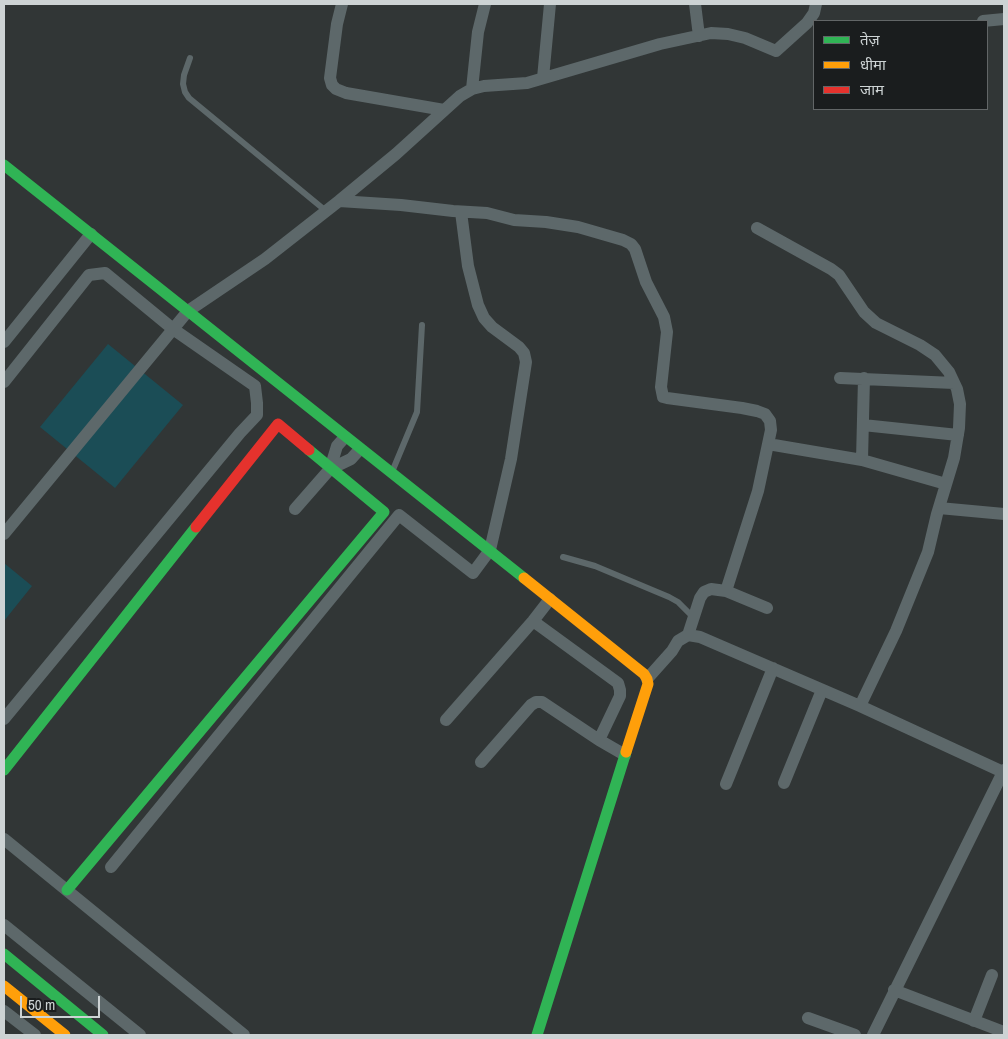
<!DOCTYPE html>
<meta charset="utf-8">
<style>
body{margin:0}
#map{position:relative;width:1008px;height:1039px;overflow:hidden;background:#313636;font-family:"Archivo Narrow","Noto Sans Devanagari",sans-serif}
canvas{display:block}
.frame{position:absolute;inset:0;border:5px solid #cdd3d4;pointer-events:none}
.legend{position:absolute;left:813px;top:20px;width:175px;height:90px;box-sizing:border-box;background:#1a1d1e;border:1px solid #626667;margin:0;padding:6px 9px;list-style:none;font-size:15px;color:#cdd3d4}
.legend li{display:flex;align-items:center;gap:10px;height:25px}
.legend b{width:25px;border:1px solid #626667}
.scale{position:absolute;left:20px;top:996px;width:80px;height:22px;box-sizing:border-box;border:2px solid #cdd3d4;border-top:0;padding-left:6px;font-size:15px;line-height:18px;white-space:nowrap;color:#cdd3d4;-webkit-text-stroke:4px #1a1d1e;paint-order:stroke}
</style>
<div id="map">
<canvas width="1008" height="1039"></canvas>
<div class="frame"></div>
<ul class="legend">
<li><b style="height:6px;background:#30b455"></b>तेज़</li>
<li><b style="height:6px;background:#ff9f0a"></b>धीमा</li>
<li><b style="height:6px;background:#e5322d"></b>जाम</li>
</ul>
<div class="scale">50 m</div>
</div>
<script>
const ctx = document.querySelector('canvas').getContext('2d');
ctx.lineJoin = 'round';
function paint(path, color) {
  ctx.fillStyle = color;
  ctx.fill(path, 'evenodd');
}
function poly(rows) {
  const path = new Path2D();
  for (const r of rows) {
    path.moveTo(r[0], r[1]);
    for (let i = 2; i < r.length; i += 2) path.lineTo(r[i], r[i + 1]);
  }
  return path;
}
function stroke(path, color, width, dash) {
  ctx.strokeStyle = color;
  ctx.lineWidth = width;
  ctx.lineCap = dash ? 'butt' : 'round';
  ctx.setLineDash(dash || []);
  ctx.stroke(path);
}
const green = poly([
 [108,344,183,405,115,488,40,427],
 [4,563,32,586,4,621]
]);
const lane = poly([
 [190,58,184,75,183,84,185,92,189,98,326,211],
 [392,472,417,412,422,325],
 [563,557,595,566,669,597,678,602,693,617]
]);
const street = poly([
 [342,4,337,24,330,78,332,85,336,89,346,93,444,110],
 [695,4,699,36],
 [983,21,1004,19],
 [543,78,550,4],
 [472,89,478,32,485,4],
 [339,201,401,205,453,211,487,213,514,220,546,222,578,227,623,240,631,244,635,249,646,282,664,317,667,332,661,387,663,397,667,398,742,408,757,411,765,414,770,421,771,430,758,491,726,591],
 [757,228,831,269,839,275,864,312,876,323,920,345,935,355,949,372,957,389,960,404,959,428,954,458,937,514,928,552,896,631,860,706],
 [4,342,91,234],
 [840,378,954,383],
 [4,382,89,275,105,273,173,329,255,386,257,403,257,415,240,433,4,719],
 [863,425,958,435],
 [768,444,862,460,946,484],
 [862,460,864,378],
 [330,469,337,446,345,437],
 [939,508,1004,514],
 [295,509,330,469,351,459,360,449],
 [4,534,188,311,265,259,339,201,396,154,460,96,472,89,484,86,527,83,660,44,711,33,728,34,745,38,776,51,807,23,814,13,816,4],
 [533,621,618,683,620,690,620,696,599,740,625,755],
 [688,635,700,598,704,592,711,589,726,591,767,608],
 [647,679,672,651,678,641,688,635,700,637,860,706,1003,772],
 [446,720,533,621,550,599],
 [481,762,531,705,536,702,542,702,599,740],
 [784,783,822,690],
 [726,784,773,668],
 [4,839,244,1035],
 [111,867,399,515,473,573,490,550,511,459,526,362,524,353,519,347,492,327,484,318,478,305,468,266,461,212],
 [4,925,140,1035],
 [894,990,1004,1032],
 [4,1011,35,1035],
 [808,1018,855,1035],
 [974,1021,992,975],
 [873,1035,1004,770]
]);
const fast = poly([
 [4,165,524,578],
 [4,770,196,527],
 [67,890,384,512,309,450],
 [4,954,103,1035],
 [537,1035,626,752]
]);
const slow = poly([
 [524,578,644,674,647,679,648,684,626,752],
 [4,986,65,1035]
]);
const jam = poly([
 [196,527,278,424,309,450]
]);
paint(green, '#1b4d56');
stroke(lane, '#5d686a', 6);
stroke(street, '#5d686a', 12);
stroke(fast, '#30b455', 11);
stroke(slow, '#ff9f0a', 11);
stroke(jam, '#e5322d', 11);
</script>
